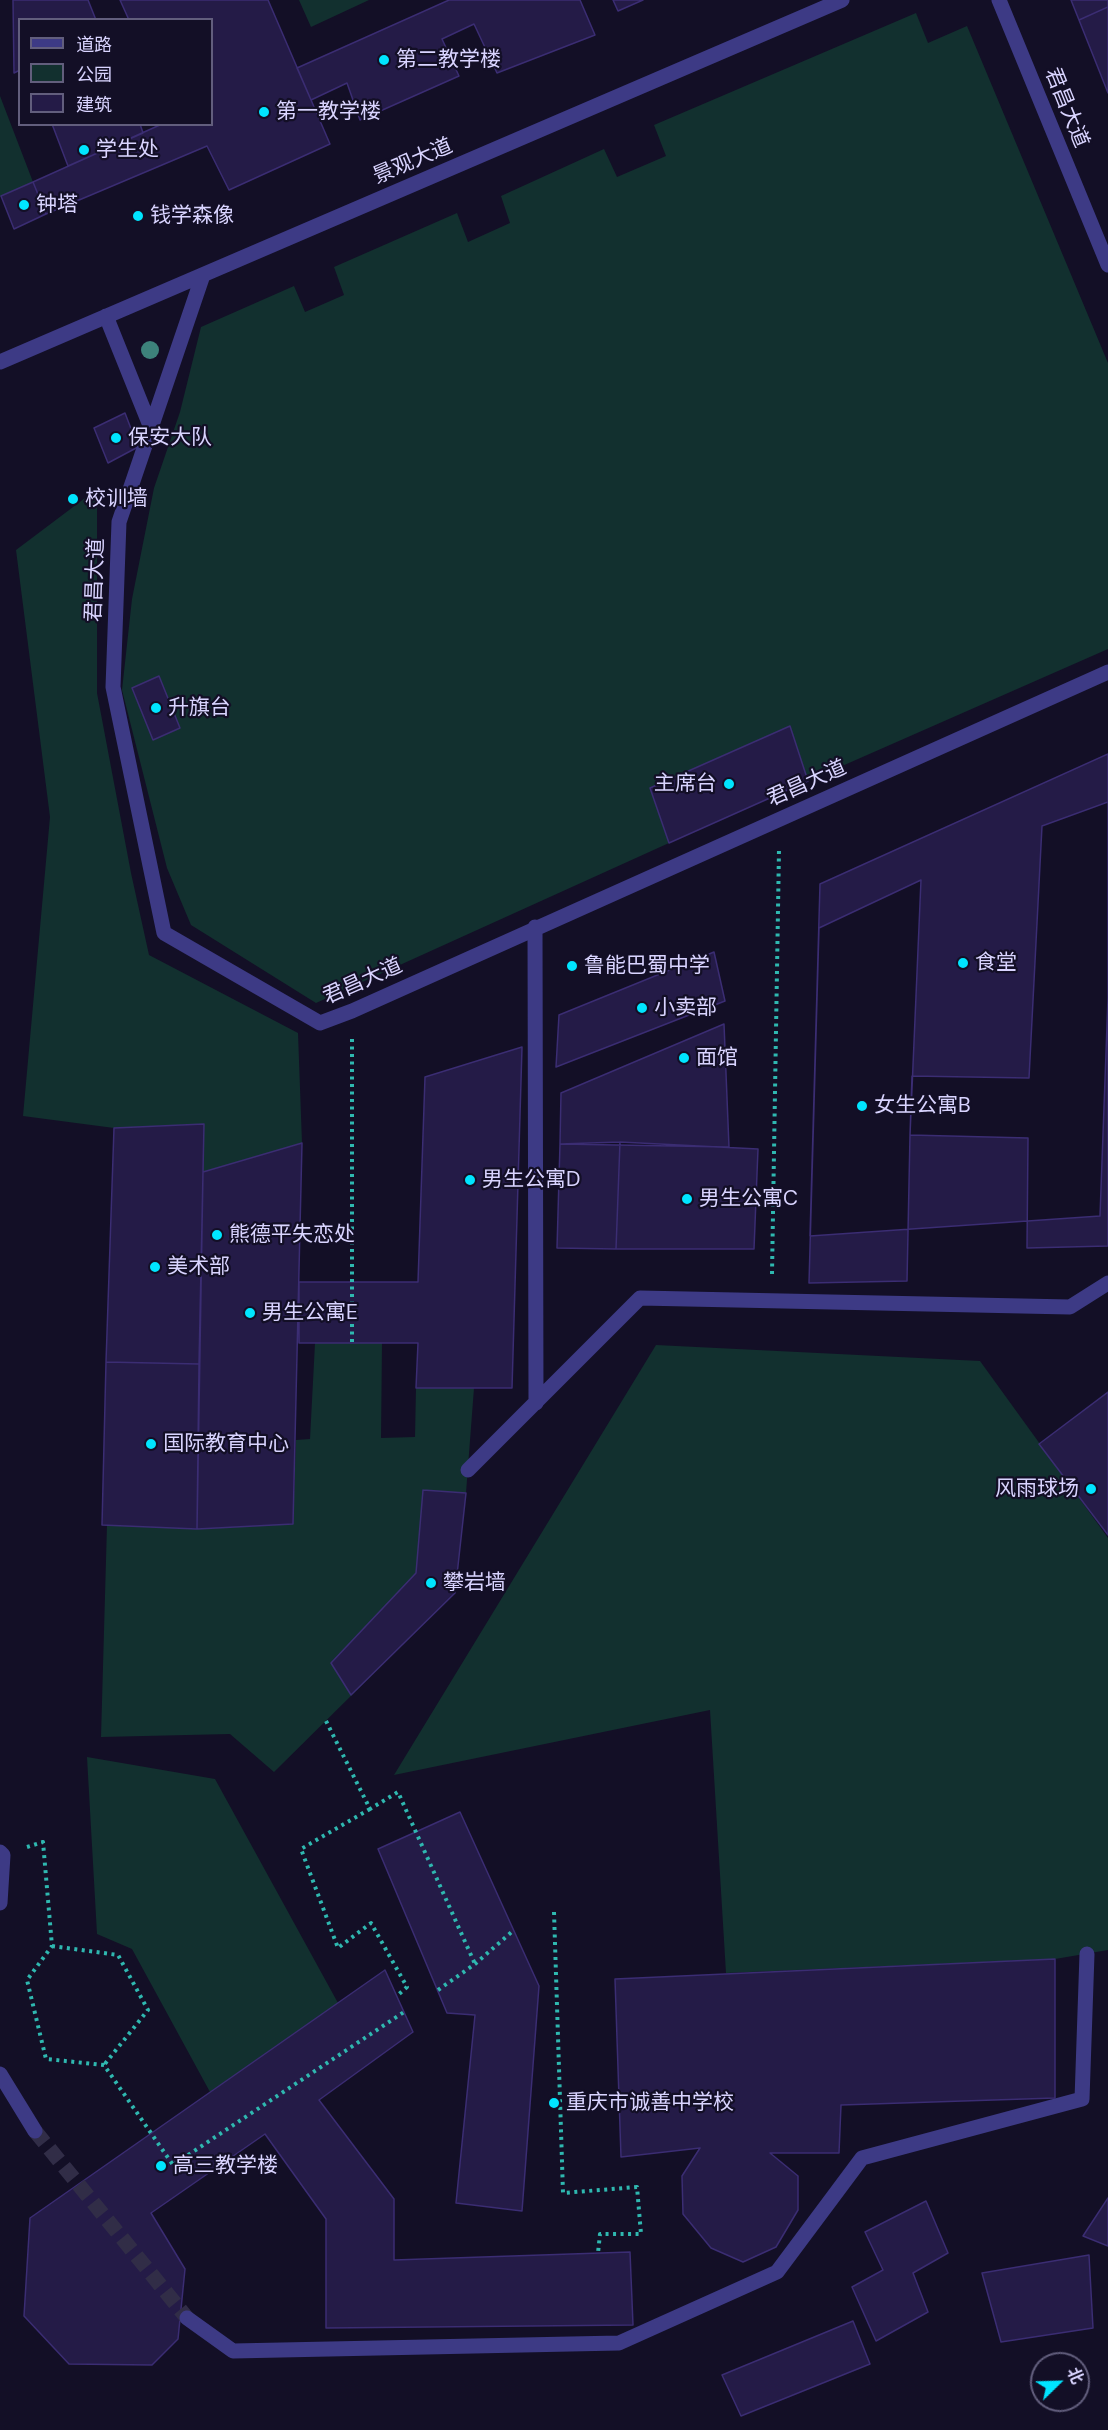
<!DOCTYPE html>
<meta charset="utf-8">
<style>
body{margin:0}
#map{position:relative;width:1108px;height:2430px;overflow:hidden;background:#130f26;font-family:"DM Sans","Noto Sans SC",sans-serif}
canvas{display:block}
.legend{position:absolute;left:18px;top:18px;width:195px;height:108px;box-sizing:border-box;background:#130f26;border:2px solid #625e7d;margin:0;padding:8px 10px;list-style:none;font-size:18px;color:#d9d4ff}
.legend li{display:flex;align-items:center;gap:12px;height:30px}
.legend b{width:30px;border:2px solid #625e7d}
.north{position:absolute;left:1030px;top:2352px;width:60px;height:60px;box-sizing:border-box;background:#130f26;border:2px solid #625e7d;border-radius:50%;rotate:67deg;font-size:16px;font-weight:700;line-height:24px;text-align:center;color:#d9d4ff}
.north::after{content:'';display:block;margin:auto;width:21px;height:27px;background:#00e5ff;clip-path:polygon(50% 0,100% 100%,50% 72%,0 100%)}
</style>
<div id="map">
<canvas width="1108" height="2430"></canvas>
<ul class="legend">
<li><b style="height:8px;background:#3d3a85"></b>道路</li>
<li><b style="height:16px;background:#12302f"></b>公园</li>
<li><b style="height:16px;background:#241b47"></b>建筑</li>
</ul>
<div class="north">北</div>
</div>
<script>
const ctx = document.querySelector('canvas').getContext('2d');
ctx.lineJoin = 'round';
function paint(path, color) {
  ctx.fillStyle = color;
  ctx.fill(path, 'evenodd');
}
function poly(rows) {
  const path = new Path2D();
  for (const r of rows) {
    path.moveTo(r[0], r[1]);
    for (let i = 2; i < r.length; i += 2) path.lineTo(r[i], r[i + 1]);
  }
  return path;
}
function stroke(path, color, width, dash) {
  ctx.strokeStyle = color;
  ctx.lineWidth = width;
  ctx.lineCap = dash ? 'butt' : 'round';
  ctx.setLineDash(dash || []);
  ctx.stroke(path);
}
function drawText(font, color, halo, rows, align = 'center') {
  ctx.font = font + ' "DM Sans","Noto Sans SC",sans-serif';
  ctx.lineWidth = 4.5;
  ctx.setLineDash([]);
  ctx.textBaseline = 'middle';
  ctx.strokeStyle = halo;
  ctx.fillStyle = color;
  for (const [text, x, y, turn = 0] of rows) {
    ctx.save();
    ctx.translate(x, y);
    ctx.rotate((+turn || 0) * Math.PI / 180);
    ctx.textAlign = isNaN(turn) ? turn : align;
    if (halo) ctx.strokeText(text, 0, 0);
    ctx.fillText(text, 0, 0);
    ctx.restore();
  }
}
const green = poly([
 [299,0,369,0,311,27],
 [916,13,928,43,967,26,1108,363,1108,649,808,781,790,726,650,788,669,843,316,1003,191,925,167,868,122,690,132,599,154,488,180,412,201,327,294,286,305,312,344,295,334,267,457,213,468,242,510,223,501,196,604,149,617,177,666,156,654,125],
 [159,676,180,728,153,739,132,689],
 [0,96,33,182,0,197],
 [97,489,97,693,131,873,149,955,298,1033,302,1143,203,1172,203,1124,114,1128,23,1116,50,817,16,550],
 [315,1343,382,1343,381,1438,415,1437,416,1388,474,1388,466,1493,455,1593,274,1772,230,1734,101,1737,107,1525,197,1529,293,1524,296,1440,310,1439],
 [656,1345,980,1361,1108,1538,1108,1950,1055,1959,726,1973,710,1710,394,1775],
 [87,1757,215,1779,338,2003,210,2092,132,1949,97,1934]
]);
const building = poly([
 [13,0,88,0,96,20,20,20,20,70,14,73,13,0],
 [120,0,268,0,330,144,229,190,207,146,46,214,33,182,162,124,212,124,212,20,129,20,120,0],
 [449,0,580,0,595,35,497,73,474,24,442,39,459,76,360,120,347,83,311,100,297,68,449,0],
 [613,0,643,0,618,11,613,0],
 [1071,0,1108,0,1108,7,1079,20,1071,0],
 [1108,7,1108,93,1079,20,1108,7],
 [52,124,140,124,143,133,68,166,52,124],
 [33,182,46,214,14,229,1,196,33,182],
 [125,413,138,447,108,463,94,428,125,413],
 [159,676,180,728,153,740,132,688,159,676],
 [790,726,808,781,669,843,650,788,790,726],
 [1108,754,1108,998,1100,1216,810,1236,820,884,1108,754],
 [1108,802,1108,1246,1027,1248,1028,1138,910,1135,912,1076,1029,1078,1042,826,1108,802],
 [921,880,910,1135,907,1281,809,1283,819,928,921,880],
 [714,952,725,1001,556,1067,559,1015,714,952],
 [724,1024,729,1147,560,1144,561,1093,724,1024],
 [522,1047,512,1388,416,1388,418,1343,299,1343,299,1282,418,1282,425,1077,522,1047],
 [204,1124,199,1364,106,1362,114,1128,204,1124],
 [620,1142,758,1149,754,1249,616,1249,620,1142],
 [620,1142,616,1249,557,1248,560,1144,620,1142],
 [302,1143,293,1524,197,1529,203,1172,302,1143],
 [106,1362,199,1364,197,1529,102,1525,106,1362],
 [1108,1392,1108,1535,1039,1444,1108,1392],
 [423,1490,466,1493,455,1593,351,1695,331,1663,416,1573,423,1490],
 [460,1812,539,1986,522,2211,456,2203,475,2015,447,2013,378,1849,460,1812],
 [1055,1959,1055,2098,841,2105,839,2153,770,2153,798,2176,798,2210,776,2247,743,2262,711,2248,683,2214,682,2176,700,2148,621,2157,615,1979,1055,1959],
 [385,1970,413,2032,319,2100,394,2199,394,2260,630,2252,633,2325,326,2328,326,2219,265,2134,151,2213,185,2269,178,2339,152,2365,69,2364,24,2316,30,2218,385,1970],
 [1108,2198,1108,2246,1083,2236,1108,2198],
 [926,2201,948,2253,913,2273,928,2312,876,2341,852,2287,883,2270,865,2232,926,2201],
 [1089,2255,1093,2328,1001,2342,982,2273,1089,2255],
 [853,2321,870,2364,741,2416,722,2375,853,2321]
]);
const streetTunnel = poly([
 [35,2131,187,2318]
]);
const path = poly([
 [352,1039,352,1343],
 [772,1274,779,849],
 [326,1721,370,1809,398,1792,475,1964],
 [370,1809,301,1849,338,1948,371,1923,407,1987,397,1996],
 [27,1847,43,1842,52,1946,27,1980,46,2059,104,2065,173,2165,404,2012],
 [554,1912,563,2193,637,2187,641,2234,600,2234,598,2253],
 [52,1946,118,1955,148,2010,104,2065],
 [438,1990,475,1964,514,1930]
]);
const street = poly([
 [999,0,1108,265],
 [203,275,119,522,113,687,164,933,320,1023,352,1011,1108,672],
 [106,316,151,428],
 [0,362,842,0],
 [535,927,536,1403],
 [468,1470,640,1298,1070,1307,1108,1283],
 [0,1852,3,1855,0,1903],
 [0,2074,35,2131],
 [187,2318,233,2351,619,2343,777,2272,862,2158,1082,2099,1087,1954]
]);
const trees = [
 [150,350]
];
const markers = [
 [384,60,6,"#00e5ff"],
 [264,112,6,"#00e5ff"],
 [84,150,6,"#00e5ff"],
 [24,205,6,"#00e5ff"],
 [138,216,6,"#00e5ff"],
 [116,438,6,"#00e5ff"],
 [73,499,6,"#00e5ff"],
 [156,708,6,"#00e5ff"],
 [729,784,6,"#00e5ff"],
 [963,963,6,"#00e5ff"],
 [572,966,6,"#00e5ff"],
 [642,1008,6,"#00e5ff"],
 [684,1058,6,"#00e5ff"],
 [862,1106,6,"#00e5ff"],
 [470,1180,6,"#00e5ff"],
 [687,1199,6,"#00e5ff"],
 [217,1235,6,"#00e5ff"],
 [155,1267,6,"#00e5ff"],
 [250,1313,6,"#00e5ff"],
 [151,1444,6,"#00e5ff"],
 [1091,1489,6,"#00e5ff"],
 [431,1583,6,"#00e5ff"],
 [554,2103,6,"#00e5ff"],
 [161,2166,6,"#00e5ff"]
];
const poiNames = [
 ["第二教学楼",396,60],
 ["第一教学楼",276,112],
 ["学生处",96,150],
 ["钟塔",36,205],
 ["钱学森像",150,216],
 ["保安大队",128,438],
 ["校训墙",85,499],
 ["升旗台",168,708],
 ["主席台",717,784,"right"],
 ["食堂",975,963],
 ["鲁能巴蜀中学",584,966],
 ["小卖部",654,1008],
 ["面馆",696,1058],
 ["女生公寓B",874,1106],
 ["男生公寓D",482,1180],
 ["男生公寓C",699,1199],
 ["熊德平失恋处",229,1235],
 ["美术部",167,1267],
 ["男生公寓E",262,1313],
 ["国际教育中心",163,1444],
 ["风雨球场",1079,1489,"right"],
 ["攀岩墙",443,1583],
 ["重庆市诚善中学校",566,2103],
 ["高三教学楼",173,2166]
];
const streetNames = [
 ["君昌大道",1066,108,68],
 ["景观大道",413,162,-23],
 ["君昌大道",96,580,-88],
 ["君昌大道",807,784,-24],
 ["君昌大道",363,982,-24]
];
paint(green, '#12302f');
paint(building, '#241b47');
stroke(building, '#3b2d73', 1.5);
stroke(streetTunnel, '#312d47', 15, [15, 8]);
stroke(path, '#2fb8b0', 4, [3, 4.5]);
stroke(street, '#3d3a85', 15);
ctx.fillStyle = '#3d827b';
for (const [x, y] of trees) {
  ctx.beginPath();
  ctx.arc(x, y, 9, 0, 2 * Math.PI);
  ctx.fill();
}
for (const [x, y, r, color] of markers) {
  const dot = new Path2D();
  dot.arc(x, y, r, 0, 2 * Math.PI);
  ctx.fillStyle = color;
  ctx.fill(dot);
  stroke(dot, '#130f26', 2);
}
drawText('21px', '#d9d4ff', '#130f26', poiNames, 'left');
drawText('21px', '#d9d4ff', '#130f26', streetNames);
</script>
